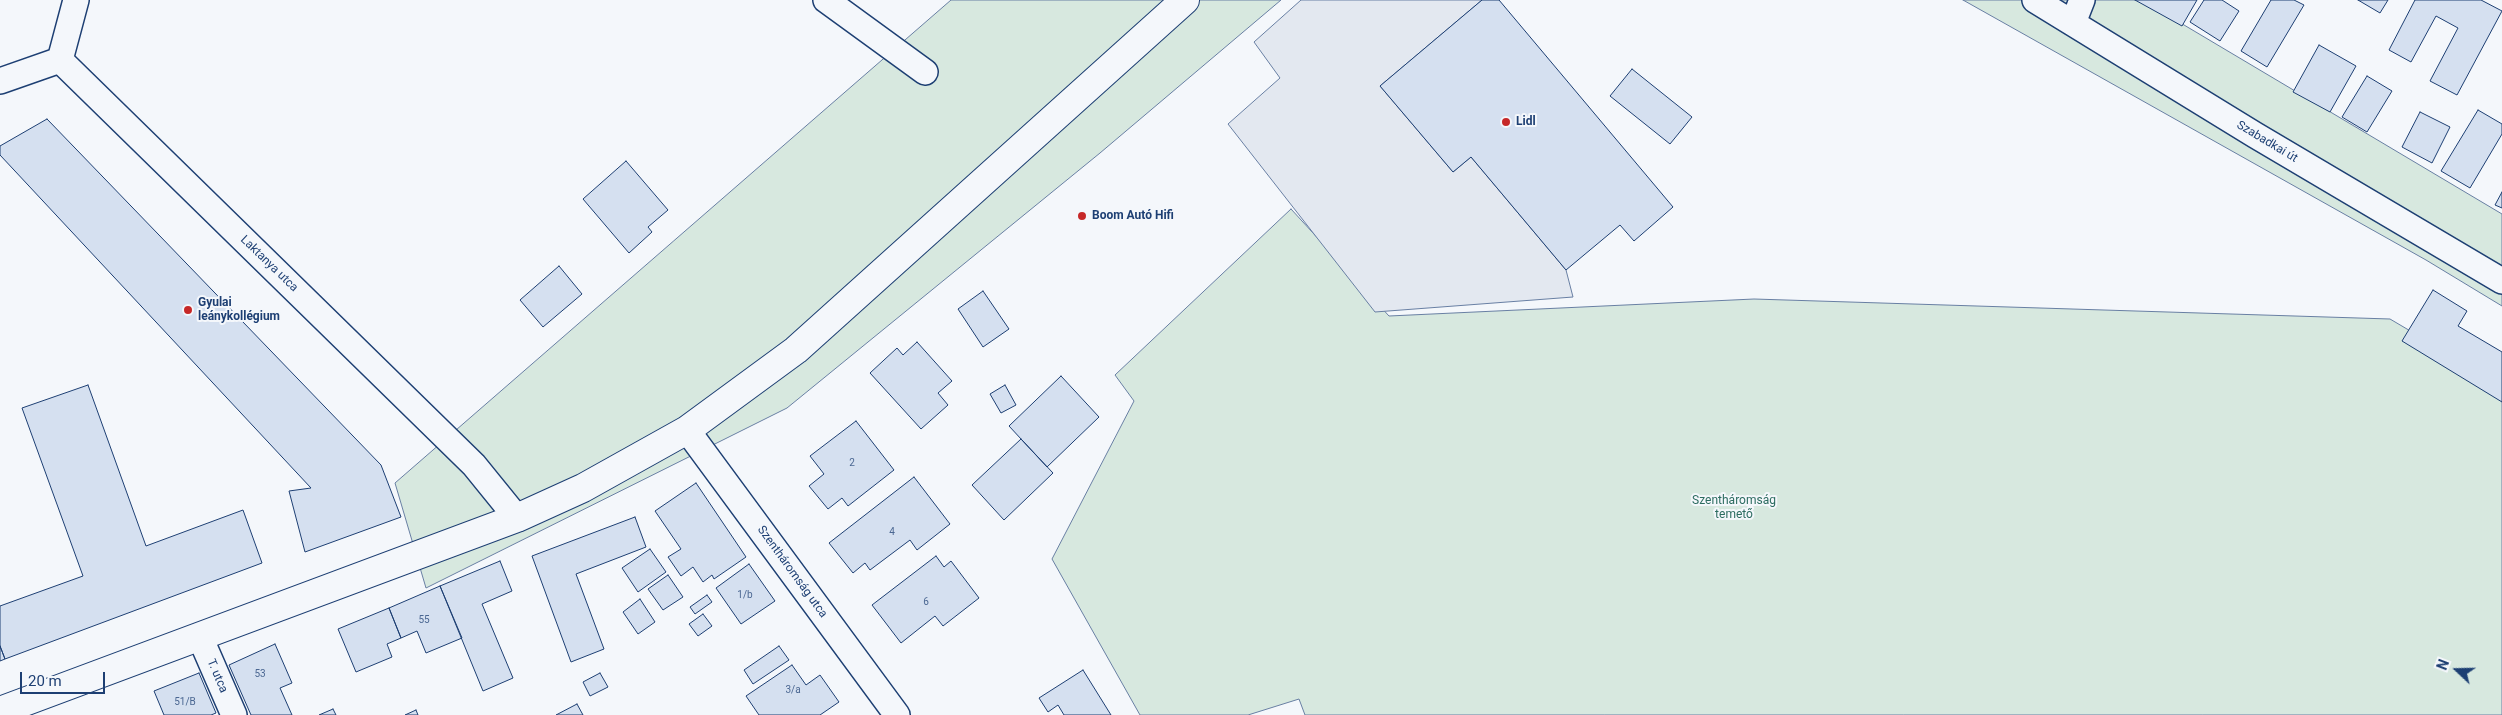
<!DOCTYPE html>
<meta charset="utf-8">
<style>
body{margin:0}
#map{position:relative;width:2502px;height:715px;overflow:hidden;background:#f4f7fb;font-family:Roboto,sans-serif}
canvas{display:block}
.north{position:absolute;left:2432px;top:645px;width:50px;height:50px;-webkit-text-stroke:4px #f4f7fb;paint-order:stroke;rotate:291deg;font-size:14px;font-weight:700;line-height:20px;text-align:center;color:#1d3f73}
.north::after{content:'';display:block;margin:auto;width:18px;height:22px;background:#1d3f73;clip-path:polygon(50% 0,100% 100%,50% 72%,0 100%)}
.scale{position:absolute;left:20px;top:672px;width:85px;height:22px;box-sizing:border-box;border:2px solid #1d3f73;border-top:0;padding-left:6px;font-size:15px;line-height:18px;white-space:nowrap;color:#1d3f73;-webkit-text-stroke:4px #f4f7fb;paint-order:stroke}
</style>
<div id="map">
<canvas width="2502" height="715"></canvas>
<div class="north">N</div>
<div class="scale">20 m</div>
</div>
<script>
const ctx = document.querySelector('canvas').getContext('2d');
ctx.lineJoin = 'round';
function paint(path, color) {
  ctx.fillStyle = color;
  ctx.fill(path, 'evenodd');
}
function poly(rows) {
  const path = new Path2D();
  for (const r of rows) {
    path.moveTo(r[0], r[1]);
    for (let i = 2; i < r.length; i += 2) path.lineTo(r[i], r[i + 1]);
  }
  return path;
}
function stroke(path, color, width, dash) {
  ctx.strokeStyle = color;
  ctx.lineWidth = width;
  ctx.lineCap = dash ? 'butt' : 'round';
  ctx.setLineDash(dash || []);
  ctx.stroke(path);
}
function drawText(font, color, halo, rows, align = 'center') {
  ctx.font = font + ' Roboto,sans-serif';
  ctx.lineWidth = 4;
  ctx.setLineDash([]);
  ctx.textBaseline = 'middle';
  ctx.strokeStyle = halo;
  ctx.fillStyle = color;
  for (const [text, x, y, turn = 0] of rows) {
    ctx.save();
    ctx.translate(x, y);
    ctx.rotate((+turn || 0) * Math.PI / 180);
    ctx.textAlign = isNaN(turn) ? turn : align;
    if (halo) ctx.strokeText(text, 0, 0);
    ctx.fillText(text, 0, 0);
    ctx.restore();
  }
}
const green = poly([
 [951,0,1281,0,1100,153,787,408,426,588,395,483,951,0],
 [1963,0,2142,0,2502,214,2502,306,2426,260,1963,0],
 [1291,209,1389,316,1754,299,2390,319,2502,385,2502,715,1305,715,1299,699,1248,715,1140,715,1052,559,1134,401,1115,375,1291,209]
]);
const parking = poly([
 [1301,0,1482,0,1380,86,1453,172,1471,157,1566,270,1573,297,1375,312,1228,124,1280,78,1254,42,1301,0]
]);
const building = poly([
 [1482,0,1499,0,1673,207,1634,241,1620,225,1566,270,1471,157,1453,172,1380,86,1482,0],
 [2135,0,2197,0,2182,26,2135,0],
 [2204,0,2222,0,2239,11,2220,41,2190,22,2204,0],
 [2271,0,2294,0,2304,5,2267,67,2241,51,2271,0],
 [2358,0,2388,0,2380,13,2358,0],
 [2415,0,2481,0,2502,11,2457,95,2430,81,2458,28,2436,16,2411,62,2389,50,2415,0],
 [2319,45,2356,66,2330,112,2293,92,2319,45],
 [1632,69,1692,117,1670,144,1610,96,1632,69],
 [2367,76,2392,91,2367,132,2342,117,2367,76],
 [2478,110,2502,124,2502,134,2470,188,2441,171,2478,110],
 [2420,112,2450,127,2432,163,2402,147,2420,112],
 [47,119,381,465,401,517,305,552,289,491,311,488,0,155,0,146,47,119],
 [626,161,668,210,648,227,652,232,629,253,583,199,626,161],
 [2502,192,2502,208,2495,205,2502,192],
 [559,266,582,294,543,327,520,300,559,266],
 [2433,290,2467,311,2458,326,2502,352,2502,402,2402,341,2433,290],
 [983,291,1009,329,983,347,958,309,983,291],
 [917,342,952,381,938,393,948,405,921,429,870,373,897,348,903,355,917,342],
 [1061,376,1099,417,1047,467,1009,426,1061,376],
 [88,385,146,546,243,510,262,563,5,659,0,646,0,606,83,576,22,408,88,385],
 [1005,385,1016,405,1001,413,990,394,1005,385],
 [856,421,894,470,848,506,842,498,828,509,809,486,824,474,810,456,856,421],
 [1021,439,1053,473,1004,520,972,485,1021,439],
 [914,477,950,524,917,550,910,540,870,570,865,563,853,573,829,543,914,477],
 [696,483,746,557,714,579,712,575,703,582,693,567,681,576,668,557,681,549,655,511,696,483],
 [635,517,646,547,576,574,604,649,571,662,532,556,635,517],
 [650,549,666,572,638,592,622,568,650,549],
 [936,556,944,567,951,561,979,598,943,626,935,616,901,643,872,605,936,556],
 [500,561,512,591,482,604,513,678,483,691,440,586,500,561],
 [749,564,775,601,741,624,716,588,749,564],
 [668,575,683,597,663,610,648,589,668,575],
 [440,586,462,638,426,653,417,631,401,638,389,608,440,586],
 [707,595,712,602,695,614,690,607,707,595],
 [640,599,655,622,638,634,623,612,640,599],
 [389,608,401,638,387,644,392,657,356,672,338,629,389,608],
 [703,614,712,626,698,636,689,624,703,614],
 [275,644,292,683,280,688,292,715,251,715,229,665,275,644],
 [0,646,5,659,0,661,0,646],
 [779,646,789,660,753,684,744,670,779,646],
 [792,665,806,685,820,675,839,702,820,715,759,715,746,696,792,665],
 [1083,670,1111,715,1064,715,1058,705,1048,712,1039,698,1083,670],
 [199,673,216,713,211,715,164,715,154,691,199,673],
 [600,673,608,687,590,696,583,682,600,673],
 [577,704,583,715,556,715,577,704],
 [333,709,336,715,319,715,333,709],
 [416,710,418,715,405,715,416,710]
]);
const street = poly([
 [826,0,925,72],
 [2035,0,2255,135,2502,281],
 [2073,23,2082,0],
 [60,60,76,0],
 [0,81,60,60,474,465,517,518],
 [687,430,897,715],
 [200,637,234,715]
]);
const secondary = poly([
 [0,711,517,518,583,488,687,430,796,350,1185,0]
]);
const markers = [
 [1506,122,5,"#c62828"],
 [1082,216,5,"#c62828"],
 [188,310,5,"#c62828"]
];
const numberNames = [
 ["2",852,463],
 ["4",892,532],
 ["1/b",745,595],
 ["6",926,602],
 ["55",424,620],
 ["53",260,674],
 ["3/a",793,690],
 ["51/B",185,702]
];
const poiNames = [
 ["Lidl",1516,122],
 ["Boom Autó Hifi",1092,216],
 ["Gyulai",198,303],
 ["leánykollégium",198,317]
];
const streetNames = [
 ["Szabadkai út",2267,142,31],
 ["Laktanya utca",269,264,44],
 ["Szentháromság utca",792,572,54],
 ["T. utca",217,676,67]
];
const parkNames = [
 ["Szentháromság",1734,501],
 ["temető",1734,515]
];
paint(green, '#d7e8df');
stroke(green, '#687fa3', 1);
paint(parking, '#e3e8f0');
stroke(parking, '#687fa3', 1);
paint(building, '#d5e0f0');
stroke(building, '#1d3f73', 1);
stroke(street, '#1d3f73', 28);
stroke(secondary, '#1d3f73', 30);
stroke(street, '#f4f7fb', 25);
stroke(secondary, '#f4f7fb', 28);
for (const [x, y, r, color] of markers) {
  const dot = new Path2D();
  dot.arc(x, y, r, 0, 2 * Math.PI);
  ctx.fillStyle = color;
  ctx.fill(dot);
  stroke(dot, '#f4f7fb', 2);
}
drawText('10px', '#4b6792', null, numberNames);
drawText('bold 12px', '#1d3f73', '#f4f7fb', poiNames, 'left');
drawText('12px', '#1d3f73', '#f4f7fb', streetNames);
drawText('12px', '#2c6c60', '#f4f7fb', parkNames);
</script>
